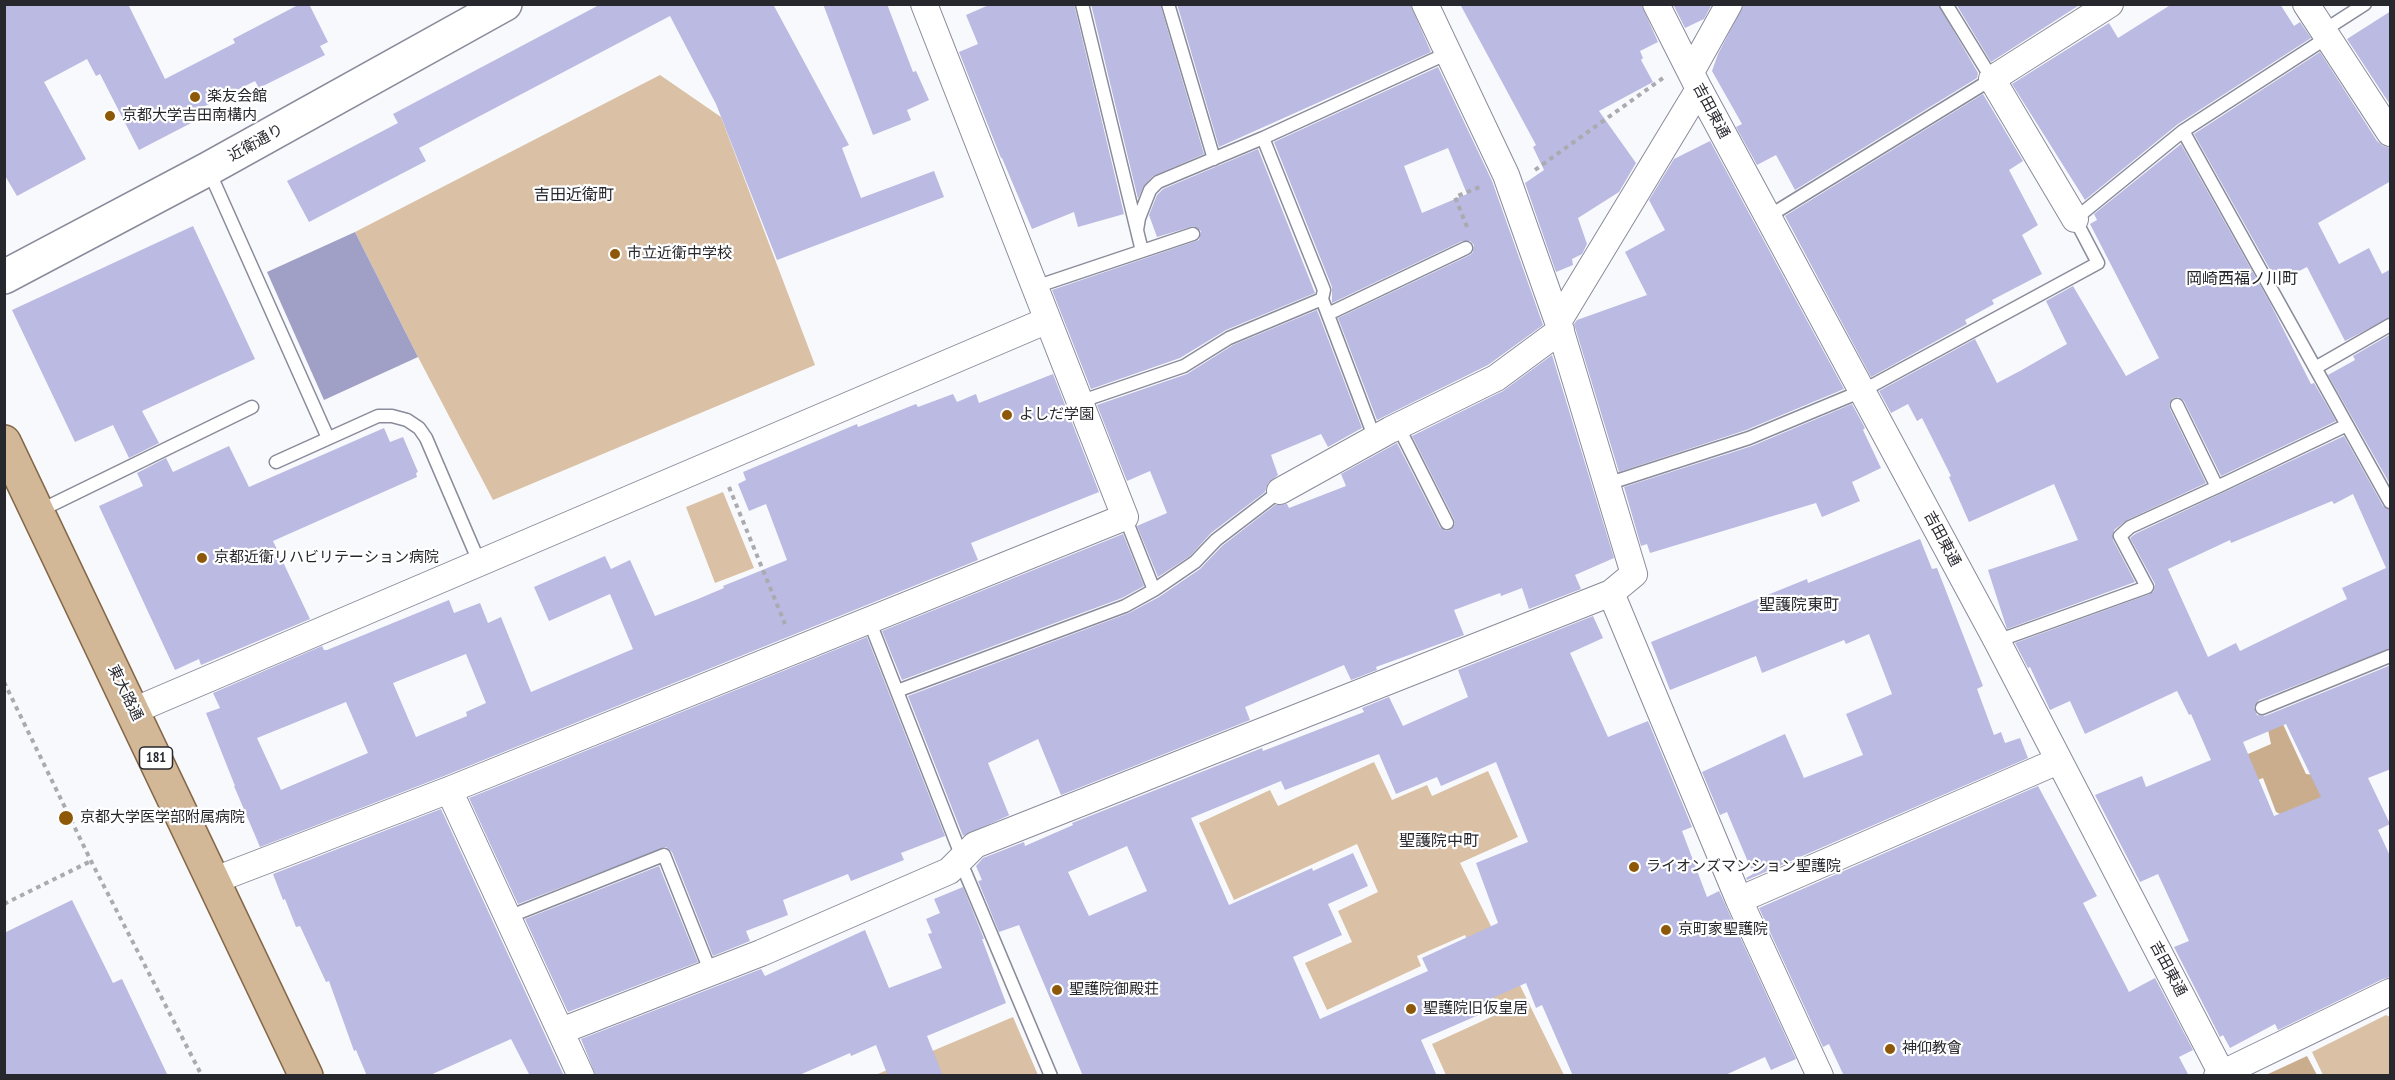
<!DOCTYPE html>
<meta charset="utf-8">
<style>
body{margin:0}
#map{position:relative;width:2395px;height:1080px;overflow:hidden;background:#f8f9fc;font-family:"PT Sans Narrow",sans-serif}
canvas{display:block}
.frame{position:absolute;inset:0;border:6px solid #27272e;pointer-events:none}
</style>
<div id="map">
<canvas width="2395" height="1080"></canvas>
<div class="frame"></div>
</div>
<script>
const ctx = document.querySelector('canvas').getContext('2d');
ctx.lineJoin = 'round';
function paint(path, color) {
  ctx.fillStyle = color;
  ctx.fill(path, 'evenodd');
}
function poly(rows) {
  const path = new Path2D();
  for (const r of rows) {
    path.moveTo(r[0], r[1]);
    for (let i = 2; i < r.length; i += 2) path.lineTo(r[i], r[i + 1]);
  }
  return path;
}
function stroke(path, color, width, dash) {
  ctx.strokeStyle = color;
  ctx.lineWidth = width;
  ctx.lineCap = dash ? 'butt' : 'round';
  ctx.setLineDash(dash || []);
  ctx.stroke(path);
}
function drawText(font, color, halo, rows, align = 'center') {
  ctx.font = font + ' "PT Sans Narrow","Noto Sans JP",sans-serif';
  ctx.lineWidth = 4.5;
  ctx.setLineDash([]);
  ctx.textBaseline = 'middle';
  ctx.strokeStyle = halo;
  ctx.fillStyle = color;
  for (const [text, x, y, turn = 0] of rows) {
    ctx.save();
    ctx.translate(x, y);
    ctx.rotate((+turn || 0) * Math.PI / 180);
    ctx.textAlign = isNaN(turn) ? turn : align;
    if (halo) ctx.strokeText(text, 0, 0);
    ctx.fillText(text, 0, 0);
    ctx.restore();
  }
}
const green = poly([
 [660,75,721,117,815,365,493,500,418,357,355,232],
 [723,492,754,568,715,583,686,507],
 [1374,762,1392,800,1427,785,1432,796,1488,771,1518,837,1460,863,1564,1075,1446,1075,1432,1044,1500,1013,1465,935,1417,956,1421,966,1327,1010,1305,963,1352,942,1338,911,1378,892,1357,844,1234,900,1199,823,1270,790,1278,806],
 [2386,1015,2390,1017,2390,1075,2323,1075,2312,1052],
 [1013,1017,1038,1075,873,1076]
]);
const forest = poly([
 [2282,722,2306,774,2314,775,2329,807,2280,814,2276,812,2263,778,2223,793,2241,757,2271,744,2268,730],
 [2307,1056,2317,1075,2266,1075]
]);
const water = poly([
 [355,232,418,357,324,400,267,272]
]);
const building = poly([
 [4,4,128,4,165,79,235,43,233,39,300,4,309,4,328,42,320,46,325,55,259,88,255,81,191,113,195,121,139,150,100,74,96,76,87,59,44,82,86,159,17,196,4,174],
 [601,4,773,4,849,145,842,148,861,198,934,171,944,197,777,260,716,104,670,16,419,148,426,161,309,222,287,181,398,123,393,114],
 [823,4,887,4,913,72,916,71,929,100,907,110,911,120,873,135],
 [991,4,1074,4,1124,214,1078,227,1074,212,1032,229,1002,158,1001,158,959,52,978,44,966,15],
 [1091,4,1160,4,1204,154,1153,176,1143,187,1138,199],
 [1177,4,1410,4,1431,52,1219,147],
 [1460,4,1641,4,1658,42,1640,51,1643,58,1641,60,1653,82,1599,111,1636,163,1619,192,1578,218,1587,244,1582,254,1572,259,1573,265,1556,272,1525,183,1544,170,1533,147,1536,145],
 [1673,4,1712,4,1704,19,1685,28],
 [1744,4,1938,4,1978,73,1977,78,1795,190,1776,155,1757,165,1736,127,1742,124,1712,71,1718,54],
 [1956,4,2081,4,1991,62],
 [2172,4,2280,4,2294,26,2300,22,2311,38,2178,124,2085,200,2012,84,2109,23,2118,38],
 [2391,11,2391,106,2347,39],
 [2320,52,2377,141,2383,146,2391,148,2391,181,2318,223,2339,264,2369,248,2382,274,2391,269,2391,317,2345,341,2307,267,2277,282,2194,134],
 [1438,67,1492,181,1543,325,1488,365,1377,420,1338,318,1470,255,1473,252,1474,245,1470,241,1462,241,1332,303,1332,287,1274,142],
 [1448,148,1467,194,1422,213,1404,166],
 [1983,94,2023,161,2009,170,2038,225,2022,235,2042,274,1992,300,1994,304,1965,320,1967,324,1871,377,1785,216],
 [1710,141,1844,389,1746,430,1619,472,1574,324,1577,320,1647,295,1625,252,1665,230,1649,200,1674,159],
 [2181,144,2270,303,2311,384,2314,383,2336,421,2221,476,2184,401,2178,397,2173,398,2169,404,2170,409,2206,483,2127,520,2114,530,2113,540,2135,582,2007,629,1988,570,2078,540,2054,484,1969,522,1949,477,1951,476,1922,418,1917,421,1908,404,1891,413,1879,391,1975,339,1997,383,2020,371,2067,344,2046,301,2073,286,2126,376,2159,358,2090,224,2097,220,2094,214],
 [1258,149,1315,293,1226,330,1180,358,1091,389,1052,290,1199,240,1201,231,1194,226,1157,237,1149,215,1157,195,1163,189],
 [193,226,255,359,142,411,159,443,129,458,113,425,75,442,12,310],
 [1317,310,1362,428,1328,447,1321,434,1271,455,1278,475,1268,483,1265,492,1211,533,1190,556,1158,577,1137,526,1167,513,1150,471,1127,481,1097,405,1187,374,1233,345],
 [2391,334,2391,486,2328,375,2355,360,2353,356],
 [1552,355,1614,558,1575,575,1581,589,1529,609,1522,588,1501,596,1500,593,1454,610,1464,635,1376,667,1377,670,1351,680,1344,665,1245,707,1250,720,1061,795,1038,739,988,763,1009,815,1012,814,963,836,908,696,1129,613,1159,597,1200,569,1222,546,1275,505,1287,504,1289,508,1346,486,1341,474,1397,443,1440,527,1446,531,1451,530,1455,524,1454,519,1412,436,1503,391],
 [1053,374,1099,492,971,543,978,560,444,776,260,847,234,786,235,786,206,713,220,708,213,693,322,646,324,650,327,650,449,600,454,613,480,603,488,623,501,617,531,692,633,649,610,594,549,621,534,587,605,556,611,569,630,560,655,616,698,599,724,588,723,586,787,560,766,504,749,511,738,484,746,480,743,472,857,424,858,427,916,404,918,407,953,394,957,402,976,394,979,403],
 [466,654,486,703,466,712,467,716,416,737,393,683],
 [346,702,368,753,281,790,257,738],
 [1852,404,1865,428,1863,430,1881,468,1852,482,1860,501,1822,517,1816,503,1650,553,1647,544,1641,546,1624,487,1752,446],
 [384,428,390,442,403,437,418,472,416,473,417,477,273,541,310,619,201,665,199,659,175,670,99,506,143,486,137,473,166,458,173,472,229,446,249,487],
 [2344,436,2383,506,2391,510,2391,648,2259,700,2254,707,2257,715,2265,716,2391,665,2391,769,2368,778,2390,824,2378,830,2391,858,2391,977,2383,979,2278,1030,2275,1024,2230,1048,2223,1035,2220,1037,2174,947,2189,941,2158,874,2140,882,2095,795,2142,776,2146,787,2211,760,2191,714,2189,715,2177,691,2085,734,2070,701,2050,710,2030,667,2028,668,2015,643,2150,594,2154,591,2155,584,2130,538,2135,534],
 [2353,494,2386,568,2342,588,2347,599,2240,651,2236,643,2208,657,2168,569,2230,540,2231,543,2332,501,2334,504],
 [2286,724,2321,797,2274,816,2243,742],
 [1123,534,1144,586,1122,598,902,680,882,631],
 [1920,539,1932,569,1937,568,1983,686,1977,689,1994,735,2001,732,2005,743,2020,738,2028,758,1747,880,1746,878,1753,874,1727,812,1720,815,1702,772,1785,734,1804,778,1863,755,1846,714,1892,694,1869,634,1846,644,1844,640,1762,673,1756,656,1670,690,1651,642,1807,579,1808,583],
 [1593,616,1603,638,1570,653,1608,737,1648,721,1692,827,1682,831,1707,897,1719,891,1796,1059,1771,1070,1765,1057,1723,1076,1573,1076,1542,1005,1536,1008,1526,983,1477,1005,1481,1014,1421,1040,1437,1076,1083,1076,1019,925,999,932,978,881,982,880,976,866,983,858,1024,842,1025,846,1073,825,1072,823,1262,748,1263,751,1364,712,1362,708,1389,697,1403,726,1468,697,1458,670],
 [1379,754,1396,794,1437,777,1441,786,1496,762,1528,842,1476,863,1498,923,1422,958,1428,971,1320,1019,1293,957,1342,935,1328,904,1368,886,1353,853,1313,871,1312,868,1229,905,1191,818,1281,781,1285,790],
 [1127,846,1147,891,1089,916,1068,872],
 [867,637,945,836,901,853,904,860,851,881,848,874,783,900,788,915,746,931,750,941,713,956,672,852,666,847,518,904,469,798],
 [2038,786,2097,896,2083,903,2129,992,2155,978,2193,1050,2179,1057,2189,1076,1844,1076,1829,1044,1823,1047,1759,908],
 [441,809,564,1076,530,1076,511,1039,428,1076,367,1076,356,1050,354,1051,329,981,326,982,300,926,296,927,285,899,283,900,273,874],
 [659,866,698,962,568,1012,525,919],
 [963,887,984,939,982,939,1006,1003,927,1036,943,1076,888,1076,876,1045,851,1056,850,1053,797,1076,596,1076,581,1039,761,969,765,976,865,930,889,988,942,968,928,934,932,933,926,919,940,913,934,899],
 [72,900,113,983,122,979,168,1076,4,1076,4,933]
]);
const path = poly([
 [1535,170,1663,78],
 [1467,227,1455,197,1482,186],
 [729,487,785,624],
 [4,682,91,861,202,1076],
 [4,904,91,861]
]);
const lane = poly([
 [1082,4,1142,251],
 [1168,4,1214,159],
 [2323,31,2365,4],
 [2183,131,2390,502],
 [1263,138,1448,53],
 [209,171,328,438],
 [1769,216,1992,79,1946,4],
 [1137,230,1139,218,1150,190,1158,182,1263,138,1324,290,1322,299],
 [1035,287,1193,234],
 [1328,314,1466,248],
 [2315,368,2390,325],
 [1079,402,1184,366,1229,338,1322,299,1375,439],
 [1398,426,1447,523],
 [276,462,378,416,392,416,407,420,419,428,426,438,480,564],
 [1607,484,1749,438,1862,391,2098,263,2075,219,2183,131,2328,37],
 [2217,487,2347,425],
 [39,511,252,407],
 [1125,517,1154,590],
 [869,620,958,847],
 [1997,641,2147,587,2120,536,2130,527,2217,487,2177,405],
 [897,691,1125,606,1154,590,1195,562,1216,540,1280,491],
 [2262,708,2390,656],
 [965,872,1051,1076],
 [508,917,664,855,711,973]
]);
const street = poly([
 [1425,4,1506,175,1558,322,1634,574,1611,593,1739,900,1820,1076],
 [1656,4,1699,89,1997,641,2223,1076],
 [2306,4,2390,133],
 [1691,72,1729,4],
 [2075,219,1992,79,2110,4],
 [1558,322,1699,89],
 [1280,491,1390,430,1496,378,1561,330],
 [133,711,1048,320],
 [449,790,581,1076],
 [215,880,449,790,1125,517,924,4],
 [1739,900,2058,761],
 [561,1031,761,953,949,871,975,845,1611,593],
 [2217,1076,2390,992]
]);
const secondary = poly([
 [4,277,208,169,505,4]
]);
const primary = poly([
 [4,442,306,1076]
]);
const markers = [
 [195,97,6,"#8d5908"],
 [110,116,6,"#8d5908"],
 [615,254,6,"#8d5908"],
 [1007,415,6,"#8d5908"],
 [202,558,6,"#8d5908"],
 [66,818,8,"#8d5908"],
 [1634,867,6,"#8d5908"],
 [1666,930,6,"#8d5908"],
 [1057,990,6,"#8d5908"],
 [1411,1009,6,"#8d5908"],
 [1890,1049,6,"#8d5908"]
];
const shields = [
 [156,758,33]
];
const shieldNames = [
 ["181",156,758]
];
const poiNames = [
 ["楽友会館",207,97],
 ["京都大学吉田南構内",122,116],
 ["市立近衛中学校",627,254],
 ["よしだ学園",1019,415],
 ["京都近衛リハビリテーション病院",214,558],
 ["京都大学医学部附属病院",80,818],
 ["ライオンズマンション聖護院",1646,867],
 ["京町家聖護院",1678,930],
 ["聖護院御殿荘",1069,990],
 ["聖護院旧仮皇居",1423,1009],
 ["神仰教會",1902,1049]
];
const streetNames = [
 ["吉田東通",1711,111,62],
 ["近衛通り",256,143,-29],
 ["吉田東通",1942,539,62],
 ["東大路通",125,693,64],
 ["吉田東通",2168,969,62]
];
const neighbourhoodNames = [
 ["吉田近衛町",574,195],
 ["岡崎西福ノ川町",2242,279],
 ["聖護院東町",1799,605],
 ["聖護院中町",1439,841]
];
paint(green, '#dac1a5');
paint(forest, '#caad8d');
paint(water, '#a0a0c6');
paint(building, '#babae2');
stroke(lane, '#8a8b9b', 15);
stroke(street, '#8a8b9b', 28);
stroke(secondary, '#8a8b9b', 36);
stroke(primary, '#846746', 36);
stroke(path, '#aaaaaf', 4, [4.5, 4.5]);
stroke(lane, '#fff', 12);
stroke(street, '#fff', 26);
stroke(secondary, '#fff', 33);
stroke(primary, '#d3b898', 33);
for (const [x, y, r, color] of markers) {
  const dot = new Path2D();
  dot.arc(x, y, r, 0, 2 * Math.PI);
  ctx.fillStyle = color;
  ctx.fill(dot);
  stroke(dot, '#fff', 2);
}
for (const [x, y, w] of shields) {
  const box = new Path2D();
  box.roundRect(x - w / 2, y - 11, w, 22, 4.5);
  ctx.fillStyle = '#fff';
  ctx.fill(box);
  stroke(box, '#27272e', 1.5);
}
drawText('bold 14px', '#27272e', null, shieldNames);
drawText('15px', '#27272e', '#fff', poiNames, 'left');
drawText('15px', '#27272e', '#fff', streetNames);
drawText('16px', '#27272e', '#fff', neighbourhoodNames);
</script>
